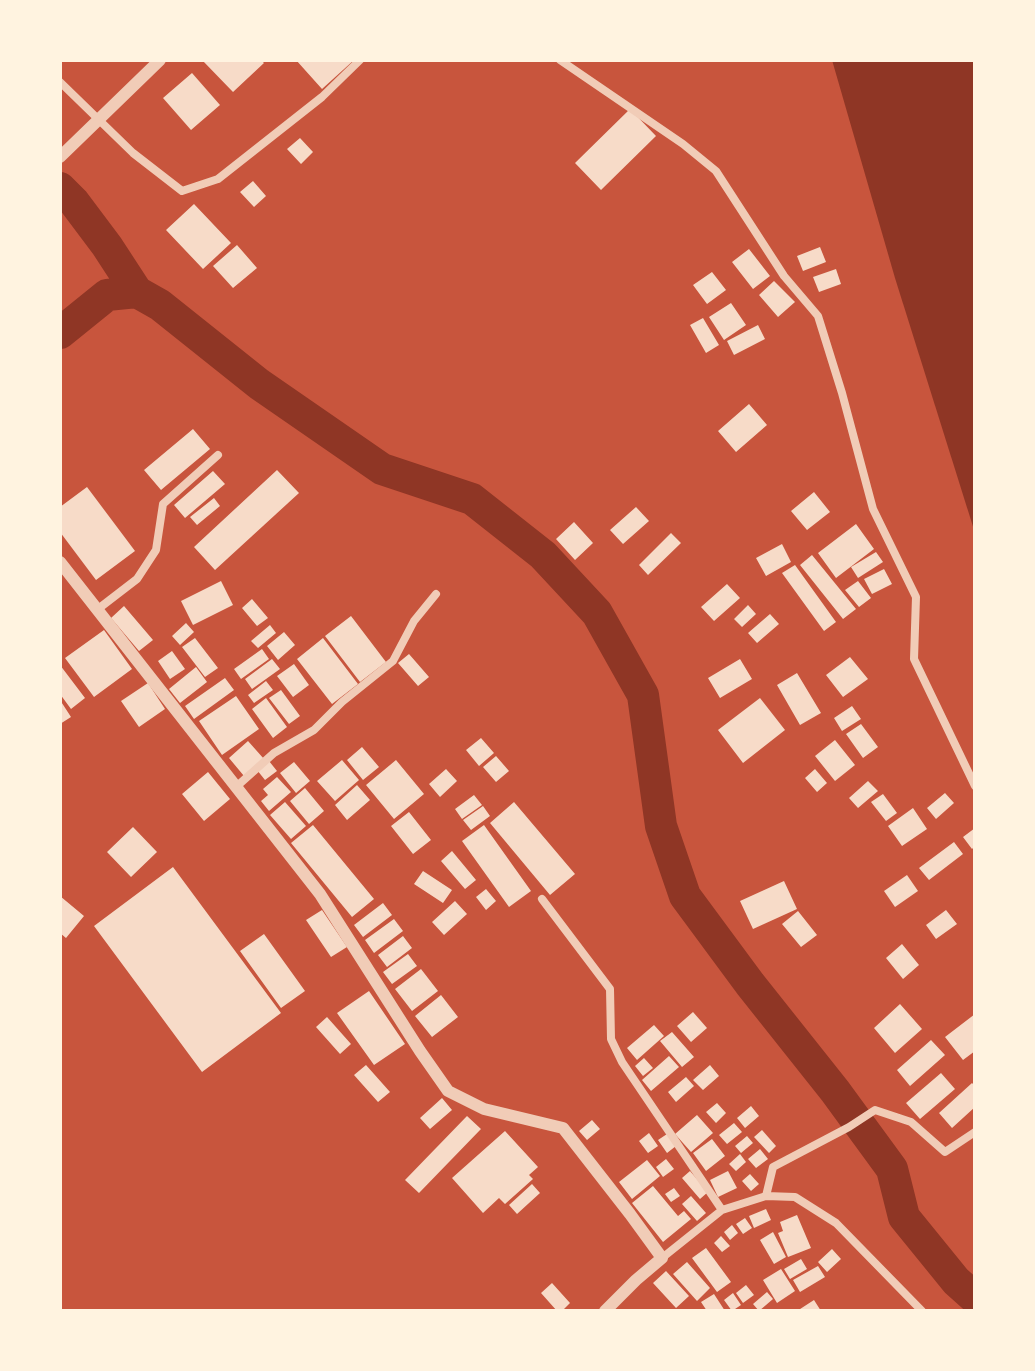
<!DOCTYPE html>
<style>
body{margin:0}
#map{position:relative;width:1035px;height:1371px;overflow:hidden;background:#c8553d;font-family:"Fira Sans",sans-serif}
canvas{display:block}
.frame{position:absolute;inset:0;border:62px solid #fff3e0;pointer-events:none}
</style>
<div id="map">
<canvas width="1035" height="1371"></canvas>
<div class="frame"></div>
</div>
<script>
const ctx = document.querySelector('canvas').getContext('2d');
ctx.lineJoin = 'round';
function paint(path, color) {
  ctx.fillStyle = color;
  ctx.fill(path, 'evenodd');
}
function poly(rows) {
  const path = new Path2D();
  for (const r of rows) {
    path.moveTo(r[0], r[1]);
    for (let i = 2; i < r.length; i += 2) path.lineTo(r[i], r[i + 1]);
  }
  return path;
}
function stroke(path, color, width, dash) {
  ctx.strokeStyle = color;
  ctx.lineWidth = width;
  ctx.lineCap = dash ? 'butt' : 'round';
  ctx.setLineDash(dash || []);
  ctx.stroke(path);
}
const water = poly([
 [832,60,975,60,975,533,895,278]
]);
const river = poly([
 [60,188,74,202,107,246,137,292],
 [60,333,107,295,137,292,160,305,259,384,382,469,472,499,543,555,597,613,643,695,661,826,685,896,750,984,835,1091,892,1169,904,1217,956,1281,975,1298]
]);
const building = poly([
 [202,60,261,60,264,63,233,92],
 [296,60,354,60,322,89],
 [192,73,220,105,191,130,163,98],
 [630,109,656,136,601,190,575,163],
 [300,138,313,152,301,164,287,149],
 [253,181,266,196,254,207,240,192],
 [194,204,231,243,203,269,166,230],
 [237,245,257,268,233,288,213,266],
 [820,247,826,262,803,271,797,256],
 [749,249,770,276,753,289,732,262],
 [836,269,841,284,819,292,813,277],
 [712,272,726,290,707,304,693,285],
 [774,281,795,302,778,317,759,295],
 [731,303,746,325,724,340,709,317],
 [703,318,719,345,706,353,690,325],
 [758,325,765,339,734,355,727,341],
 [749,404,767,425,736,452,718,431],
 [193,429,210,449,161,490,144,470],
 [277,470,299,493,215,570,194,547],
 [213,471,225,484,185,518,174,505],
 [87,487,135,551,96,580,60,532,60,507],
 [814,492,830,512,807,530,791,511],
 [214,498,220,506,197,525,190,517],
 [636,507,649,521,623,544,610,530],
 [574,522,593,543,575,560,556,539],
 [856,524,874,549,836,578,818,553],
 [671,533,681,543,648,575,639,565],
 [782,544,791,562,766,576,756,558],
 [876,552,883,562,858,578,851,567],
 [812,555,856,609,843,619,800,565],
 [795,565,836,622,824,631,782,573],
 [884,569,892,584,872,594,864,579],
 [221,581,233,605,193,625,181,601],
 [858,581,871,598,859,607,845,590],
 [727,584,740,598,714,621,701,607],
 [252,599,268,618,257,626,242,608],
 [748,605,756,614,742,627,734,619],
 [124,606,153,640,139,651,111,618],
 [770,614,779,624,757,643,748,633],
 [351,616,386,662,360,682,325,636],
 [186,623,194,632,180,645,172,636],
 [270,625,276,633,258,648,251,641],
 [104,630,132,669,94,697,65,658],
 [284,632,295,645,278,660,267,646],
 [195,638,218,668,205,677,182,647],
 [323,638,358,684,332,704,297,659],
 [262,649,269,659,241,679,234,669],
 [172,651,185,669,170,679,158,661],
 [409,654,429,677,418,686,398,663],
 [850,657,868,679,843,697,826,675],
 [272,659,280,669,252,689,245,679],
 [740,659,752,679,720,698,708,678],
 [294,664,309,685,293,697,277,676],
 [60,665,85,698,71,709,60,694],
 [196,667,207,682,180,703,169,689],
 [797,673,821,713,800,725,777,685],
 [225,678,234,690,194,719,185,706],
 [266,681,273,690,254,703,248,695],
 [148,683,165,709,139,727,121,701],
 [281,690,300,716,289,724,269,698],
 [236,696,259,729,222,755,199,721],
 [266,698,287,727,273,738,252,709],
 [760,698,785,730,743,763,718,730],
 [60,700,71,717,60,724],
 [852,706,861,719,842,731,834,718],
 [861,724,878,747,863,758,846,734],
 [481,738,494,753,479,766,466,750],
 [835,740,855,765,835,781,815,756],
 [248,741,264,759,244,776,229,758],
 [362,747,379,767,363,780,347,760],
 [496,756,509,771,496,782,483,767],
 [342,760,359,780,335,801,317,781],
 [396,760,424,794,394,819,366,785],
 [269,761,277,771,265,780,257,770],
 [294,762,310,781,296,793,280,773],
 [446,769,457,781,440,797,429,784],
 [815,769,827,783,817,792,805,778],
 [208,772,230,799,204,821,182,794],
 [277,777,291,792,269,811,261,801,268,795,263,789],
 [868,781,878,791,858,808,849,798],
 [357,785,370,800,347,820,335,805],
 [305,788,324,811,309,824,290,801],
 [945,793,954,803,936,819,927,808],
 [883,794,897,813,886,821,871,802],
 [474,795,482,805,462,819,455,809],
 [285,802,306,826,291,839,270,815],
 [514,802,575,874,550,895,490,823],
 [483,806,490,816,471,830,463,820],
 [913,808,927,829,902,846,888,826],
 [409,812,431,840,413,854,391,826],
 [313,825,374,899,352,917,291,843],
 [484,825,531,891,509,907,462,841],
 [133,827,157,852,131,877,107,852],
 [975,828,975,846,972,849,963,837],
 [954,842,963,854,929,880,919,868],
 [452,851,476,880,465,889,441,861],
 [173,867,281,1013,202,1072,94,926],
 [423,871,452,890,443,903,414,884],
 [907,875,918,891,895,907,884,891],
 [784,881,797,909,753,929,740,901],
 [486,889,496,901,486,910,476,897],
 [60,896,84,916,66,938,60,933],
 [455,901,467,914,444,935,432,922],
 [383,903,392,915,363,937,354,925],
 [322,910,347,947,331,957,306,920],
 [946,910,957,924,936,939,926,925],
 [798,911,817,935,801,947,782,924],
 [394,919,403,931,374,953,365,940],
 [264,934,305,991,281,1008,240,951],
 [403,936,412,948,387,967,378,955],
 [902,944,919,965,903,979,886,958],
 [408,954,417,966,392,984,383,972],
 [421,969,438,991,412,1011,395,989],
 [369,991,405,1044,374,1065,337,1013],
 [441,995,458,1017,432,1037,415,1016],
 [900,1004,922,1029,895,1053,874,1028],
 [693,1012,707,1028,691,1042,677,1026],
 [975,1014,975,1051,963,1060,945,1037],
 [327,1017,351,1044,340,1054,316,1027],
 [654,1025,664,1036,637,1060,627,1048],
 [672,1032,694,1057,682,1067,660,1041],
 [931,1040,945,1055,910,1086,897,1070],
 [669,1056,679,1067,651,1091,642,1080],
 [644,1058,653,1068,643,1076,635,1066],
 [366,1065,390,1092,378,1102,354,1075],
 [710,1065,719,1076,703,1090,693,1080],
 [941,1073,955,1089,920,1119,906,1103],
 [686,1077,694,1086,676,1102,668,1092],
 [972,1083,975,1086,975,1107,952,1128,939,1113],
 [442,1098,452,1110,430,1129,420,1118],
 [717,1103,726,1113,716,1123,706,1112],
 [751,1106,759,1116,745,1128,737,1118],
 [697,1115,713,1133,691,1152,675,1134],
 [467,1116,481,1129,419,1193,405,1180],
 [592,1120,600,1129,587,1140,579,1131],
 [734,1123,742,1132,727,1144,719,1135],
 [762,1130,776,1146,769,1153,754,1137],
 [505,1131,538,1167,529,1175,533,1179,505,1204,499,1198,483,1213,452,1178],
 [649,1133,658,1146,648,1153,639,1141],
 [667,1134,676,1146,667,1153,658,1140],
 [747,1136,753,1143,741,1153,735,1146],
 [712,1139,725,1156,706,1171,693,1153],
 [760,1149,768,1159,756,1168,748,1159],
 [740,1154,746,1162,736,1171,729,1164],
 [666,1159,674,1169,663,1177,656,1167],
 [647,1160,660,1176,632,1199,619,1182],
 [690,1171,708,1192,700,1199,682,1178],
 [728,1171,737,1188,718,1197,710,1180],
 [750,1174,759,1184,751,1191,742,1181],
 [532,1184,540,1193,517,1214,509,1205],
 [653,1186,678,1216,684,1211,691,1219,663,1242,632,1203],
 [674,1188,680,1196,671,1202,665,1194],
 [691,1196,706,1213,697,1221,682,1204],
 [766,1209,771,1220,754,1228,749,1216],
 [797,1215,811,1248,788,1257,778,1233,783,1231,780,1222],
 [745,1218,752,1228,743,1234,736,1224],
 [732,1225,738,1233,730,1240,724,1232],
 [773,1232,786,1257,774,1264,760,1240],
 [721,1236,730,1246,722,1252,714,1243],
 [706,1248,731,1282,717,1292,692,1258],
 [832,1249,841,1259,827,1272,818,1262],
 [801,1259,807,1269,790,1279,784,1269],
 [687,1262,710,1288,697,1301,673,1274],
 [818,1266,825,1277,800,1292,793,1280],
 [781,1269,795,1291,777,1303,763,1280],
 [666,1271,689,1296,676,1308,653,1283],
 [552,1283,570,1303,562,1311,557,1311,541,1293],
 [746,1285,754,1295,743,1303,736,1293],
 [767,1292,773,1299,759,1311,753,1304],
 [733,1293,741,1305,732,1311,724,1300],
 [714,1294,725,1311,707,1311,701,1302],
 [814,1300,821,1311,797,1311]
]);
const minor = poly([
 [560,60,683,144,716,171,784,276,818,316,842,393,873,509,916,597,914,659,975,786],
 [60,82,133,153,182,191,218,179,322,97,360,60],
 [98,609,137,579,156,550,163,504,218,455],
 [236,787,274,753,314,730,342,702,393,661,414,621,436,594],
 [542,899,610,989,611,1039,622,1062,722,1210],
 [766,1196,773,1167,849,1127,875,1110,911,1122,945,1152,975,1132],
 [662,1258,722,1210,766,1196,795,1197,836,1223,922,1311]
]);
const tertiary = poly([
 [60,157,160,60],
 [60,562,320,894,420,1051,448,1091,484,1109,563,1128,630,1214,662,1258,636,1280,605,1311]
]);
paint(water, '#8f3625');
stroke(river, '#8f3625', 32);
paint(building, '#f7dbc8');
stroke(minor, '#f1ccb7', 8);
stroke(tertiary, '#f1ccb7', 12);
</script>
